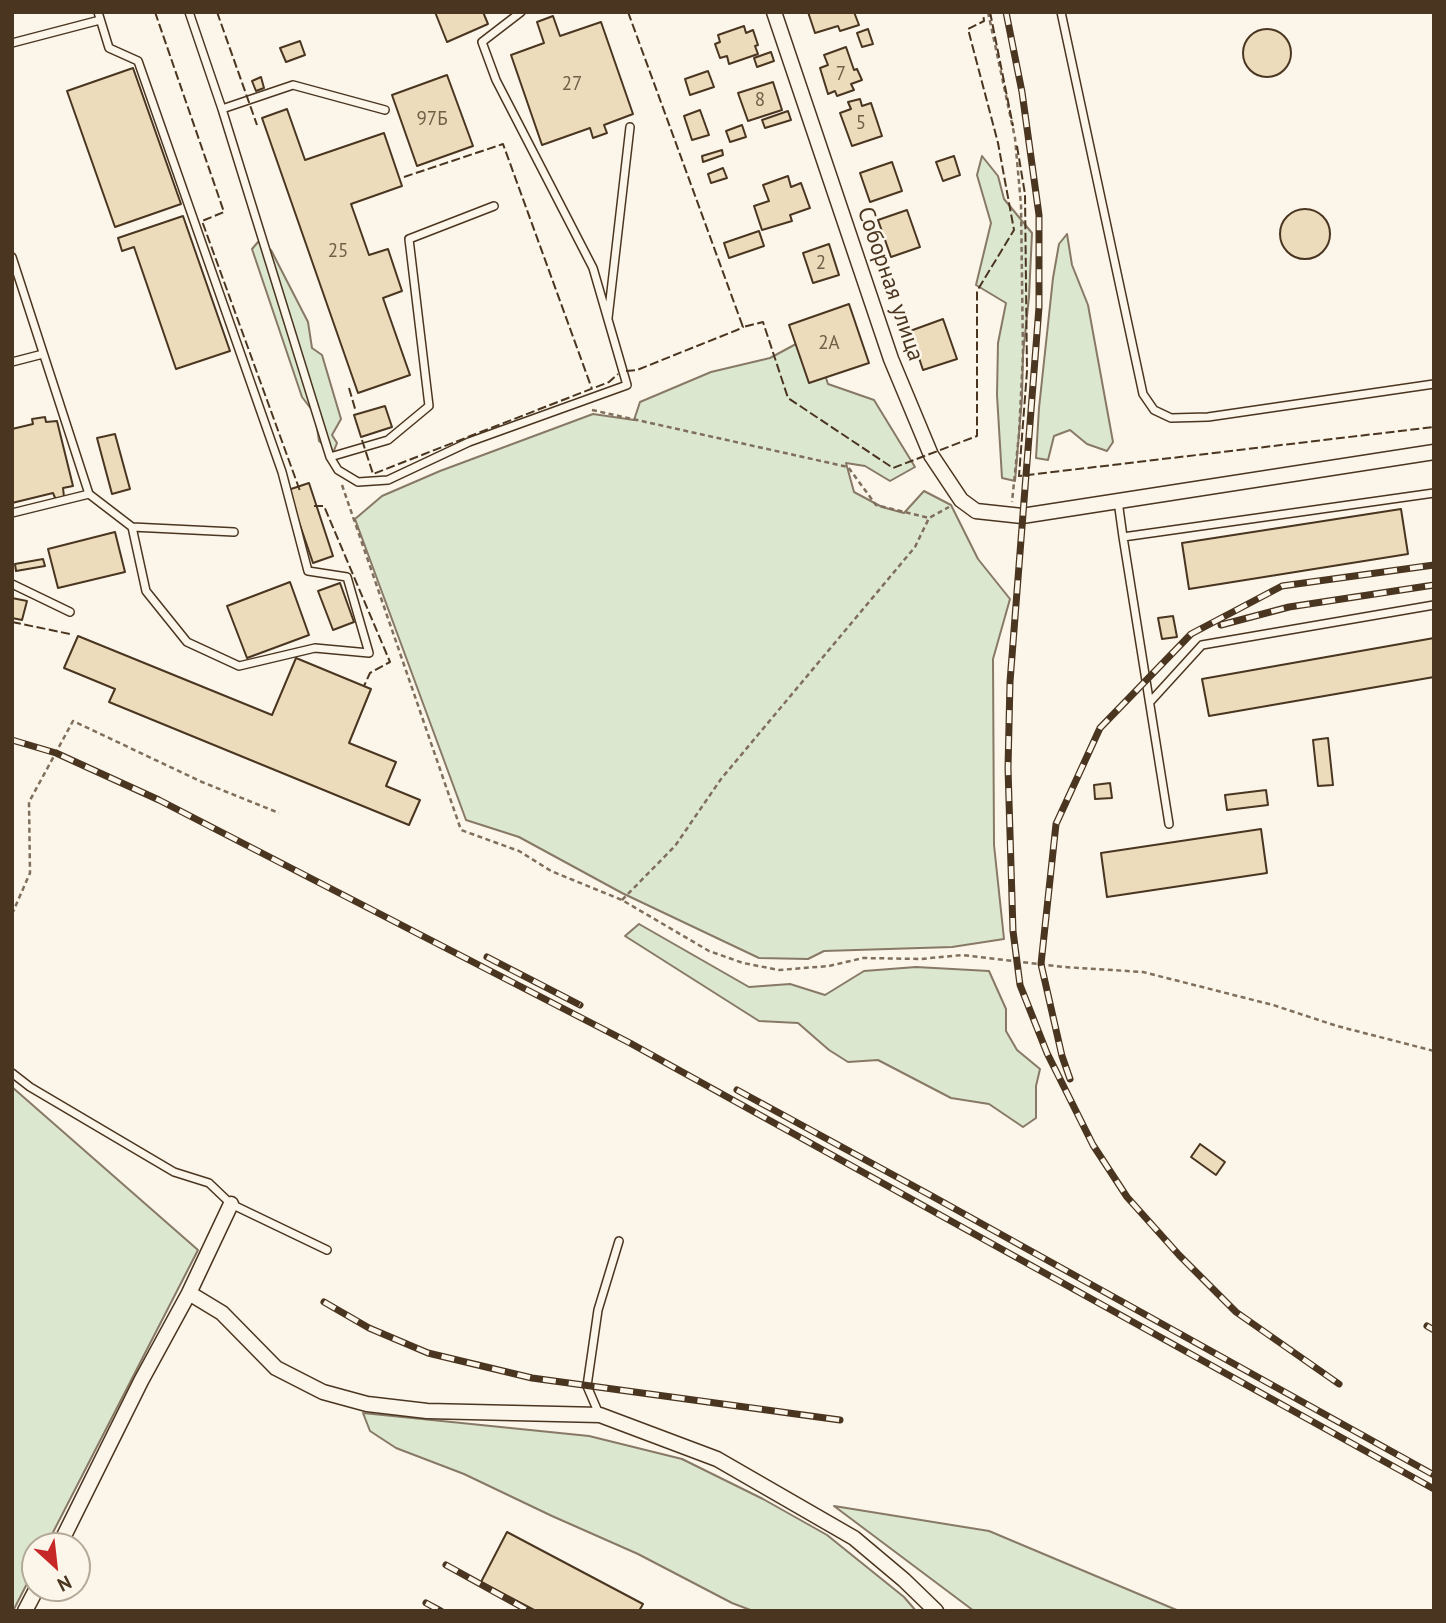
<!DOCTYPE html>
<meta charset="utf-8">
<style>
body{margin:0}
#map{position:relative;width:1446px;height:1623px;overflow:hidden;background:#fbf6e9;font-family:"PT Sans",sans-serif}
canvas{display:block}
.frame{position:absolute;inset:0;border:14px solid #4a3520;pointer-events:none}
.north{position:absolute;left:21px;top:1532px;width:70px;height:70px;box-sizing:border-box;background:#fbf6e9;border:2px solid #b4a999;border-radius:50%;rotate:153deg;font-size:19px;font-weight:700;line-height:28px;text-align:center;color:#4a3520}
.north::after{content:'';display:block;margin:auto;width:24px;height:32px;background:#c62828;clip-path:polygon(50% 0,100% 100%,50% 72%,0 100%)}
</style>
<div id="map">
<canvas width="1446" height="1623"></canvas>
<div class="frame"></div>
<div class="north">N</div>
</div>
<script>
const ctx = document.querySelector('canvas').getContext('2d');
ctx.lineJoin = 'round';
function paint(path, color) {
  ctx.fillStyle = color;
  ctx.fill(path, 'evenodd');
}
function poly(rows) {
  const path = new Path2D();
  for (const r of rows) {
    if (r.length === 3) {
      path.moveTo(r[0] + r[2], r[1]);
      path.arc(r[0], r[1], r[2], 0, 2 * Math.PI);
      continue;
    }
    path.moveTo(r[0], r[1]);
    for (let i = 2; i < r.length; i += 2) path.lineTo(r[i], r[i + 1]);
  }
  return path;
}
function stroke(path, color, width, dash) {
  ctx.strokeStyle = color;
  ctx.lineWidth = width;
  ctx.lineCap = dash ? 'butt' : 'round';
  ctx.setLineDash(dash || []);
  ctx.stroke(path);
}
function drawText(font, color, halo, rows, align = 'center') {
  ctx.font = font + ' "PT Sans",sans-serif';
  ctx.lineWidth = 5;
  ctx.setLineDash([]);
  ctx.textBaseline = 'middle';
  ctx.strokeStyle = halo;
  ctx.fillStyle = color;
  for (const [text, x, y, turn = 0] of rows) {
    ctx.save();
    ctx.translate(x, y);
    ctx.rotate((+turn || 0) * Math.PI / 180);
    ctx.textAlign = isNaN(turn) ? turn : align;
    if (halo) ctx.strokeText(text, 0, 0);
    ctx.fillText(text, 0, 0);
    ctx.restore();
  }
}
const green = poly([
 [982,156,998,176,1004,199,1032,233,1029,297,1023,354,1022,398,1015,481,1002,478,997,395,998,343,1006,303,976,285,991,223,977,175,982,156],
 [1067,234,1072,265,1088,305,1113,442,1107,451,1087,444,1070,430,1054,436,1048,460,1036,458,1039,408,1053,278,1059,244,1067,234],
 [258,242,271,250,308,322,312,348,322,355,341,419,332,435,337,443,333,453,319,441,315,414,302,397,252,249,258,242],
 [796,344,818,354,828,384,874,400,915,467,890,481,865,466,846,463,854,492,882,507,904,513,924,491,951,505,978,559,1010,599,993,659,994,845,1004,939,952,947,824,951,808,959,759,958,622,893,519,837,466,820,355,519,382,496,440,471,593,414,634,420,640,402,711,372,770,358,796,344],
 [639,924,749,987,790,984,825,995,864,971,916,967,989,971,1006,1009,1006,1031,1017,1050,1040,1069,1036,1086,1036,1118,1023,1127,989,1104,951,1098,878,1060,848,1062,829,1050,798,1023,759,1021,625,936,639,924],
 [12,1087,198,1250,46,1546,35,1546,35,1568,13,1611,12,1087],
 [363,1413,589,1436,682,1459,763,1499,827,1535,904,1597,916,1611,753,1611,732,1603,638,1554,552,1516,464,1474,396,1448,370,1431,363,1413],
 [834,1506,989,1531,1179,1611,974,1611,834,1506]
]);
const building = poly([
 [435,12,483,12,488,24,447,42,435,12],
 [808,12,854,12,859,25,840,31,838,26,815,33,808,12],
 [553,16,560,36,601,22,633,114,604,125,607,133,593,138,590,128,542,145,511,55,544,43,537,22,553,16],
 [744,26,746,33,753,30,758,45,755,46,758,54,729,64,727,56,720,58,715,44,720,42,718,35,744,26],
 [1267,53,24],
 [868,29,873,44,862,47,857,33,868,29],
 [300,41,305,55,286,62,280,48,300,41],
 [846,47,854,70,857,69,862,80,851,84,854,90,837,96,835,91,828,94,820,68,828,65,824,55,846,47],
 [771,52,774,61,757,67,754,58,771,52],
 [133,68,181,204,115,227,67,91,133,68],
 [708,71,714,87,690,95,685,79,708,71],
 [447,75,473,146,417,166,392,95,447,75],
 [261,77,264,88,256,91,252,81,261,77],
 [773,82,782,110,748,121,738,93,773,82],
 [860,99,862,106,871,103,882,136,852,146,840,113,851,109,848,102,860,99],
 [287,109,305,160,384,133,402,186,351,204,369,255,388,249,402,291,383,298,410,375,358,393,262,118,287,109],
 [700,110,709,135,692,140,684,116,700,110],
 [788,111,791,120,765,128,762,120,788,111],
 [742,125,746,137,730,142,726,131,742,125],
 [722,150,723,155,703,162,702,156,722,150],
 [954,156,960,175,943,181,936,162,954,156],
 [892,162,902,191,870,202,860,173,892,162],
 [723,168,727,178,711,183,708,174,723,168],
 [788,176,791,187,801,183,810,208,790,215,792,221,762,230,754,206,769,201,763,185,788,176],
 [1305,234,25],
 [907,210,920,247,891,257,878,220,907,210],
 [183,216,230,351,176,369,134,247,122,251,118,238,183,216],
 [759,231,764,246,729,258,724,243,759,231],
 [829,244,839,275,813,283,803,253,829,244],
 [849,304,869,363,809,383,789,325,849,304],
 [943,319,957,359,923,370,910,331,943,319],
 [385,406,392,427,361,437,354,415,385,406],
 [45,417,46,422,57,421,73,486,63,488,64,497,56,500,53,493,12,503,12,429,33,424,32,419,45,417],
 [115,434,130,489,112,494,97,438,115,434],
 [309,483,333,556,313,563,288,490,309,483],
 [1401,509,1408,554,1189,589,1182,543,1401,509],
 [115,532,125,572,58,588,48,549,115,532],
 [43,559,45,566,16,571,15,564,43,559],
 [290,582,309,635,247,658,227,606,290,582],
 [340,583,354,622,333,630,318,591,340,583],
 [12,598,27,601,22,620,12,618,12,598],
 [1173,616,1177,637,1162,639,1158,618,1173,616],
 [78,636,272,715,296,658,371,689,349,743,396,762,386,786,420,800,409,825,109,702,115,689,64,668,78,636],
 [1434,638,1434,677,1209,716,1202,679,1434,638],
 [1328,738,1333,785,1318,786,1313,740,1328,738],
 [1110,783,1112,798,1095,799,1094,785,1110,783],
 [1266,790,1268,805,1227,810,1225,795,1266,790],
 [1261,829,1267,873,1107,897,1101,853,1261,829],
 [1200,1144,1225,1162,1216,1175,1191,1157,1200,1144],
 [507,1532,643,1604,639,1611,536,1611,481,1582,507,1532]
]);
const path = poly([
 [988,12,1015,138,1021,205,1023,354,1019,434,1012,502],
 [592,410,848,467,876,505,929,518],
 [342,485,461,830,519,851,551,871,622,900,709,951,743,963,779,970,829,966,863,958,921,959,962,955,1064,967,1143,972,1273,1005,1337,1026,1434,1051],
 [622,900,675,846,721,779,915,547,929,518,949,507],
 [12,914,30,873,29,802,73,721,202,782,279,813]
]);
const service = poly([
 [98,12,109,48,138,61,282,472,308,571,347,577,369,653,315,648,239,666,187,642,146,591,132,527],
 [189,12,222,109,330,457,338,470,358,482,388,480,469,442,627,385,593,268,496,80,482,42,521,12],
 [1061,12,1143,394,1154,410,1171,418,1208,417,1434,384],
 [12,43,100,20],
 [222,109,293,85,385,110],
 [12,257,89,494,132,527,234,532],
 [608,318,630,127],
 [12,362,43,354],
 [330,457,388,440,429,406,409,239,494,206],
 [1118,501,1123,537],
 [12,513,89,494],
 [12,584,70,612],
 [1150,702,1202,645,1434,605],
 [1169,824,1123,537,1434,493],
 [12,1073,30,1087,174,1172,209,1183,231,1204,327,1250],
 [599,1414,587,1386,598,1310,619,1241]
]);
const minor = poly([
 [774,12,891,359,931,455,961,500,976,511,1022,516,1434,452],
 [189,1293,222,1313,276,1368,323,1392,367,1404,427,1411,600,1415,717,1459,854,1538,904,1580,936,1611],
 [59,1546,141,1381,189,1293,231,1204],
 [25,1611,37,1588]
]);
const rail = poly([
 [1006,12,1022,92,1039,215,1039,307,1010,682,1008,768,1013,931,1020,985,1047,1053,1093,1145,1127,1197,1179,1255,1236,1312,1339,1384],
 [1221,625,1289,607,1434,585],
 [12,740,56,753,159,800,630,1043,1434,1489],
 [487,957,580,1005],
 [1070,1079,1062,1056,1041,964,1056,824,1100,728,1191,634,1282,586,1434,565],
 [737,1090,930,1195,1434,1475],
 [324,1302,369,1328,428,1353,532,1378,840,1420],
 [1427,1326,1434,1330],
 [446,1565,529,1611],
 [426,1603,441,1611]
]);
const fence = poly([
 [155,12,224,212,202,221,300,491],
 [217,12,257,125],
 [628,12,743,327,763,322,788,398,893,468,977,436,977,291,1014,230,998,143,968,29,984,21,983,12],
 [990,12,1013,126],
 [1017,146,1025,194,1027,371,1019,476,1434,427],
 [404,177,503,144,592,389],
 [626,371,637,370,737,330,743,327,742,325],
 [349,388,356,412],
 [362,440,373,474,609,382,618,374],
 [314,506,324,506,390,662,370,673,364,686],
 [12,622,70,634]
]);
const numberNames = [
 ["7",841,75],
 ["27",572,85],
 ["8",760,101],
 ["97Б",432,120],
 ["5",861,124],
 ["25",338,252],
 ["2",821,264],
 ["2А",829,344]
];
const streetNames = [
 ["Соборная улица",890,284,71]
];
paint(green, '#dce7d0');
stroke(green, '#887966', 2);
paint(building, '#ecdcbc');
stroke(building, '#4a3520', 2);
stroke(service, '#4a3520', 10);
stroke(minor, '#4a3520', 17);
stroke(path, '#7f6f5c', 2.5, [5, 3.5]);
stroke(service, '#fbf6e9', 7);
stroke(minor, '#fbf6e9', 14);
stroke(rail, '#4a3520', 7);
stroke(rail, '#fbf6e9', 4.5, [13]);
stroke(fence, '#4a3520', 2, [9, 3.5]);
drawText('19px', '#725f47', null, numberNames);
drawText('23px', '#4a3520', '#fbf6e9', streetNames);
</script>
